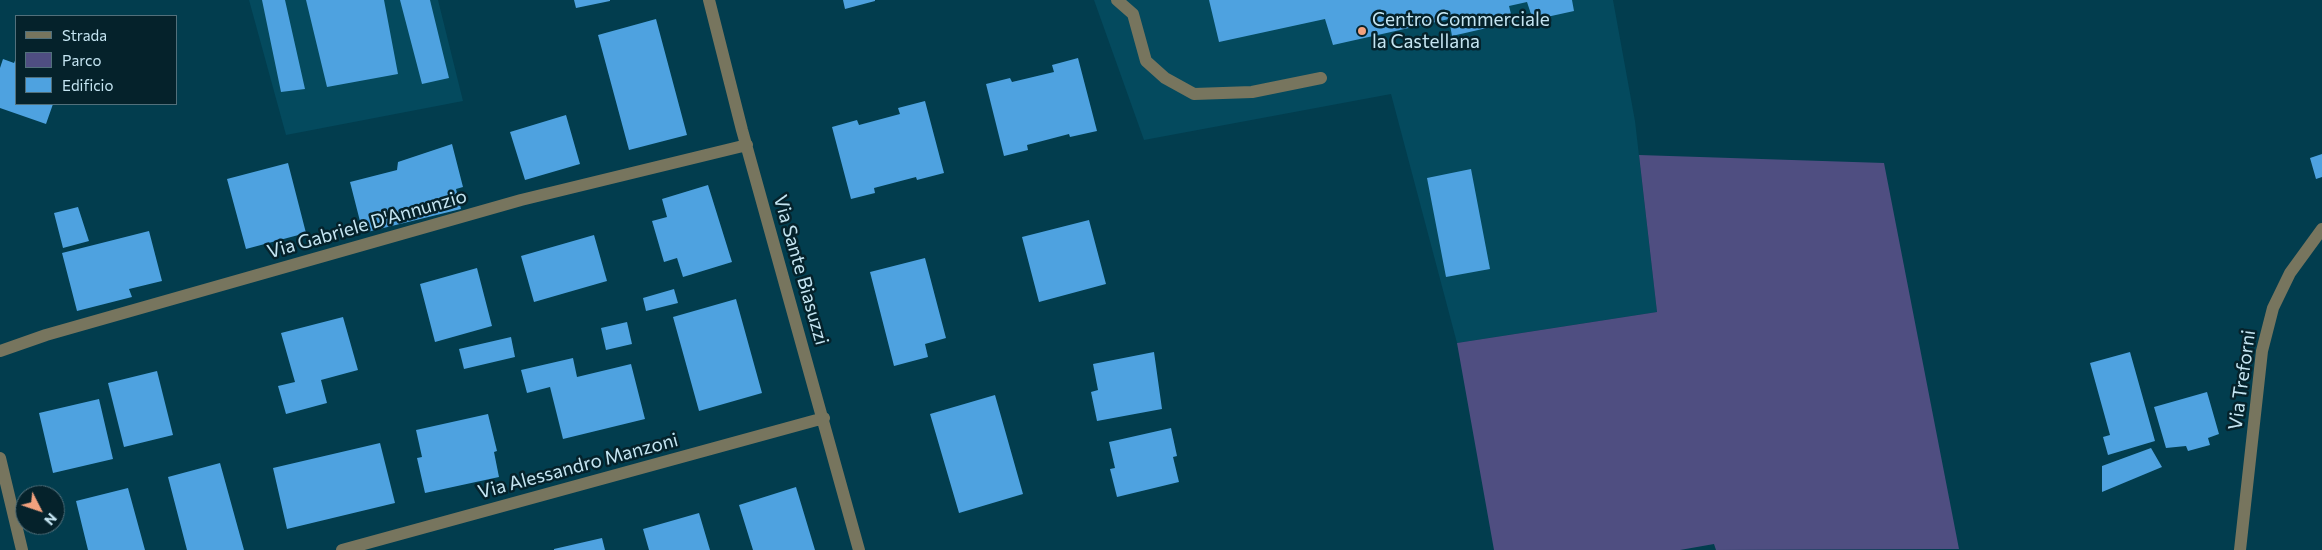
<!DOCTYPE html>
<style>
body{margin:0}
#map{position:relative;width:2322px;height:550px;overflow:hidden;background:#023d4e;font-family:Commissioner,sans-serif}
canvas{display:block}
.legend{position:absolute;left:15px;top:15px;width:162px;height:90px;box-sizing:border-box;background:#05222b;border:1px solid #52707b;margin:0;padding:6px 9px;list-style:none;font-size:15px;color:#c5e5f2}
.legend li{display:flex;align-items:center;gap:10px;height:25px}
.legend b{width:25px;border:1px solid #52707b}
.north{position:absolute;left:15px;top:485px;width:50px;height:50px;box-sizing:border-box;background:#05222b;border:1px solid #52707b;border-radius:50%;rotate:131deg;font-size:14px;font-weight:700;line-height:20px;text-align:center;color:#c5e5f2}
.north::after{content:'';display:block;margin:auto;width:18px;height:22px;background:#f2a17e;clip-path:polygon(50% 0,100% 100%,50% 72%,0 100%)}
</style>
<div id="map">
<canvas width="2322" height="550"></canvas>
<ul class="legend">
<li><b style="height:6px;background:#77755e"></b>Strada</li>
<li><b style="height:14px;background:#4f4e81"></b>Parco</li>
<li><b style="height:14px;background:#4ea2e0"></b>Edificio</li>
</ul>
<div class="north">N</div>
</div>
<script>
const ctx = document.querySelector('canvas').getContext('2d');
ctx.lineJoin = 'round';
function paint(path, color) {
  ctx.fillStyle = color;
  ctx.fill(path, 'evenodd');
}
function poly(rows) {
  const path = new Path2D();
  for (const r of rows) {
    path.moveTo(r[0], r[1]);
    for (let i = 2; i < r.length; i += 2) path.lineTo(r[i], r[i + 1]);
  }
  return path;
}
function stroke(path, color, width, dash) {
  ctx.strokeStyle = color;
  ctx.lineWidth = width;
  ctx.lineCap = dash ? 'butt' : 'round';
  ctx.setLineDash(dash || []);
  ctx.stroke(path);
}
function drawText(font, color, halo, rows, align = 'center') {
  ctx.font = font + ' Commissioner,sans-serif';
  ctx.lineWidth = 5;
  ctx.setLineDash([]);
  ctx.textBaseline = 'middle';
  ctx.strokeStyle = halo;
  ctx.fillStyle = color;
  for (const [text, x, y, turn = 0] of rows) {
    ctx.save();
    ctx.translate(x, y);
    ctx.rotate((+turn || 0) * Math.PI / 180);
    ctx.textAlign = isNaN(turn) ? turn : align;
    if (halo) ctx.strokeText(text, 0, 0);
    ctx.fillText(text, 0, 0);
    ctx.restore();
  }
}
const built = poly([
 [249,0,438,0,463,101,286,135],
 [1094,0,1613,0,1635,121,1657,312,1457,343,1391,94,1144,140]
]);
const green = poly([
 [1639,155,1884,163,1959,549,1716,550,1714,544,1680,550,1494,550,1457,343,1657,312]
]);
const building = poly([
 [262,0,285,0,305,89,281,92],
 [306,0,384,0,398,74,327,87],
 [400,0,430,0,449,78,422,84],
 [574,0,610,0,610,1,576,8],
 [843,0,875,0,875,1,845,9],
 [1209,0,1572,0,1574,11,1533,20,1527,2,1509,6,1513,22,1452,36,1449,19,1333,45,1325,19,1219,42],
 [656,19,687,135,629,150,598,35],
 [16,58,16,104,53,104,46,124,0,108,0,68,3,59,14,63],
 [1078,58,1097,131,1070,137,1069,134,1027,145,1028,150,1004,156,986,84,1010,78,1012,82,1054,72,1052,65],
 [925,101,944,173,917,180,916,177,874,188,875,193,851,199,832,127,857,120,859,125,900,114,898,108],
 [566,115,580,164,525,180,510,132],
 [452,144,463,187,456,189,461,209,363,233,350,182,397,170,398,162],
 [2322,154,2322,177,2316,179,2310,158],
 [288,163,306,233,246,249,227,179],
 [1471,169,1490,269,1446,277,1427,178],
 [708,185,732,262,683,277,677,258,664,262,652,221,667,217,662,199],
 [78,207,89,241,63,248,54,213],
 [1089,220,1106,284,1039,302,1022,237],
 [149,231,162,281,129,289,132,297,77,311,62,253],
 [594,235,607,281,534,302,521,256],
 [925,258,946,338,925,344,928,357,894,366,870,272],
 [477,268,492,326,435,342,420,284],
 [674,289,678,303,646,311,643,298],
 [736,299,762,393,699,411,673,317],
 [343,317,358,370,321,380,327,403,286,414,278,386,295,382,281,333],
 [627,322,632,344,606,350,601,328],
 [511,337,515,357,464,369,459,349],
 [1154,352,1162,409,1097,421,1091,392,1098,390,1093,364],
 [2130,352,2155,441,2108,455,2103,437,2110,435,2090,363],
 [573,358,577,377,631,364,645,419,563,439,550,387,527,393,521,370],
 [157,371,173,435,124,447,108,383],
 [2207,392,2219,434,2208,438,2210,445,2188,451,2186,446,2166,448,2154,407],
 [995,395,1023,494,959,513,930,414],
 [99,399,113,459,53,473,39,413],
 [488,414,497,451,494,452,499,477,425,493,417,458,422,457,416,430],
 [1171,428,1177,456,1173,457,1179,482,1117,497,1110,469,1115,468,1109,442],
 [380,443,395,503,287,529,273,468],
 [2151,448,2162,467,2102,492,2102,466],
 [220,463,244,550,187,550,168,477],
 [796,487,815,550,753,550,739,505],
 [128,488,145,550,88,550,76,501],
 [699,513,710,550,649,550,643,529],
 [602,538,605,550,554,550,554,549]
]);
const minor = poly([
 [709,0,742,130,859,550],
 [1117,0,1133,14,1146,61,1165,78,1194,94,1252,92,1321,78],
 [0,351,46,335,521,200,747,145],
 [0,458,22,550],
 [342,550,824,418],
 [2240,550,2262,351,2273,308,2290,273,2322,229]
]);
const markers = [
 [1362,31,5,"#f2a17e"]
];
const poiNames = [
 ["Centro Commerciale",1372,20],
 ["la Castellana",1372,42]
];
const streetNames = [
 ["Via Gabriele D'Annunzio",367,224,-16],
 ["Via Sante Biasuzzi",801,270,74],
 ["Via Treforni",2242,380,-82],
 ["Via Alessandro Manzoni",578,466,-15]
];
paint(built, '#044a5e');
paint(green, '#4f4e81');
paint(building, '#4ea2e0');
stroke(minor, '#77755e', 12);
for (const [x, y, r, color] of markers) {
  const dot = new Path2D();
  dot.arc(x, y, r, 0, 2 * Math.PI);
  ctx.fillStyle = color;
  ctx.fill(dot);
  stroke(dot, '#05222b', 2);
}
drawText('19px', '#c5e5f2', '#05222b', poiNames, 'left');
drawText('19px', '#c5e5f2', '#05222b', streetNames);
</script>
